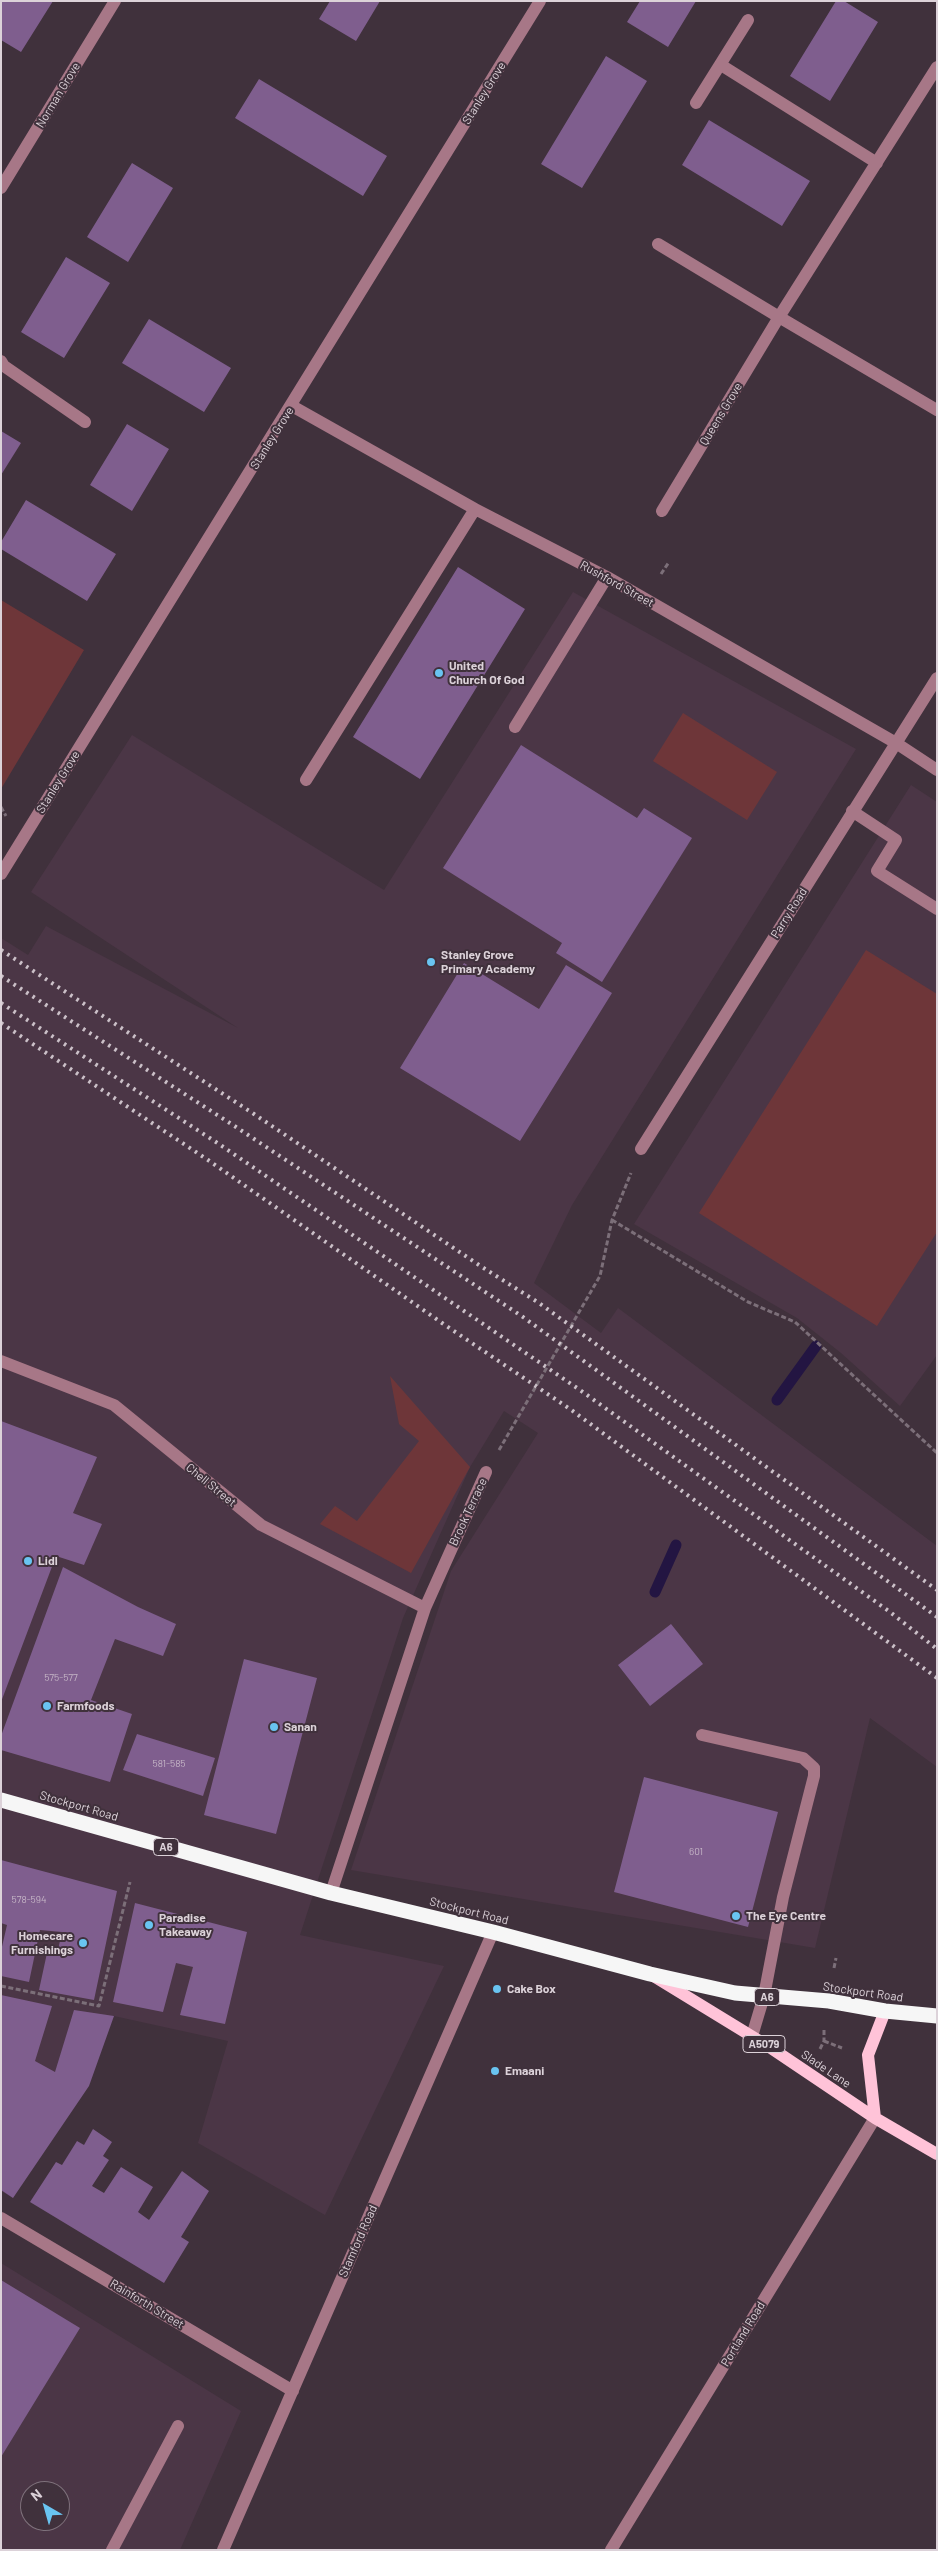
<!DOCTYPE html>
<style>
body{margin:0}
#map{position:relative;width:938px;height:2551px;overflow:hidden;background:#40313c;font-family:Barlow,sans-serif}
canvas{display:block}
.frame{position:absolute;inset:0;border:2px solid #dcd2d9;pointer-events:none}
.north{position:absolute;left:20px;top:2481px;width:50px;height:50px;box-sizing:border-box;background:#40313c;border:1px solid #7e717b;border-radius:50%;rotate:322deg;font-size:14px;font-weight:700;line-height:20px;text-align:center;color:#dcd2d9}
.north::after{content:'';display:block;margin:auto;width:18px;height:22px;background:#69c4f1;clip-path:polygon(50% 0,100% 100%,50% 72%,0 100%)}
</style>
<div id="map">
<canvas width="938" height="2551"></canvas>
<div class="frame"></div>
<div class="north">N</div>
</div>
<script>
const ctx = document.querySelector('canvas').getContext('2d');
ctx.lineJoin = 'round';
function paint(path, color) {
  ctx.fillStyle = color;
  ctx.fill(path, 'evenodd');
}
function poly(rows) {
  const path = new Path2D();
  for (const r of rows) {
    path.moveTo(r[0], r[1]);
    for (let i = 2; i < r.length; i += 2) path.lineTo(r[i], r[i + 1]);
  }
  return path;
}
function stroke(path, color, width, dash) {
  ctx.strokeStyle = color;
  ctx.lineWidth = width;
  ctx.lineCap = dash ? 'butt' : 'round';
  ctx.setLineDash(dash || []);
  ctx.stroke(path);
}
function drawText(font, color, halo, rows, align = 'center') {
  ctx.font = font + ' Barlow,sans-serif';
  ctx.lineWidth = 4;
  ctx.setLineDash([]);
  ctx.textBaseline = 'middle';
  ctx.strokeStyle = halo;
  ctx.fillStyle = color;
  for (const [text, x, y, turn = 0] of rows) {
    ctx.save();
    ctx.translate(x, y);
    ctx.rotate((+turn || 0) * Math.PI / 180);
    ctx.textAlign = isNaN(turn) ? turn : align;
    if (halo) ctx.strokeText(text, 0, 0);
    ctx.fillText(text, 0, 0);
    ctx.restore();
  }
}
const built = poly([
 [573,592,856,749,572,1205,534,1283,601,1333,618,1308,937,1546,937,1767,870,1718,815,1948,351,1870,451,1571,538,1433,504,1411,470,1467,403,1618,300,1935,444,1966,325,2215,198,2143,228,2041,114,2016,13,2198,1,2191,1,938,28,955,46,926,238,1028,31,892,132,735,384,890],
 [911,785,937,802,937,1355,900,1406,841,1353,797,1318,634,1224],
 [1,2263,241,2411,180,2550,1,2550],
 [30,2491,60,2491,60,2521,30,2521]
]);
const green = poly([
 [1,600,84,650,1,789],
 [683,713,777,772,747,820,653,761],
 [866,950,937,994,937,1232,877,1326,699,1213],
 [390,1376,470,1467,411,1573,320,1524,335,1506,357,1521,419,1441,399,1424]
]);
const stream = poly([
 [777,1400,816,1346],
 [655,1592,676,1545]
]);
const building = poly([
 [1,1,53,1,21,52,1,40],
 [330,1,380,1,356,41,319,19],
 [640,1,696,1,668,47,627,22],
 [836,1,844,1,878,22,830,101,790,76],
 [606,56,647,81,582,188,541,164],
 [259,79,387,156,363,196,235,118],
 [709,120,810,181,782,226,682,165],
 [132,163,173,188,128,262,87,237],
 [66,257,110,283,64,358,21,332],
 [149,319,231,368,204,412,122,363],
 [127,424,169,449,132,511,90,485],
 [1,431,21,443,1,475],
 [26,500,116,554,87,601,1,549,1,542],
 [458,567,525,609,420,779,353,737],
 [521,745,637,818,644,808,692,838,602,982,556,953,562,943,443,868],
 [464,963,539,1009,566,965,612,993,520,1141,400,1068],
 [1,1421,97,1457,73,1513,102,1524,84,1565,56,1556,1,1702],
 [63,1567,138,1607,176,1624,163,1656,115,1639,91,1700,132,1714,110,1782,1,1750,1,1736],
 [671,1624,703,1664,650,1706,618,1665],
 [244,1659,317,1678,276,1834,204,1815],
 [137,1734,215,1758,203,1796,123,1770],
 [644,1777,778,1812,748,1927,614,1892],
 [1,1860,117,1891,94,2000,39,1990,47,1953,57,1954,62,1932,40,1930,29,1982,1,1976,1,1951,7,1925,1,1923],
 [135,1903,247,1932,225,2024,180,2015,193,1967,176,1963,163,2012,113,2002],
 [1,1995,52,2006,35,2061,55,2072,74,2010,114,2016,89,2086,13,2198,1,2190],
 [93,2129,112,2142,103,2156,109,2160,92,2186,104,2193,121,2167,153,2187,138,2212,149,2220,182,2171,209,2191,181,2237,189,2242,164,2283,30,2202,56,2162,62,2165,77,2141,84,2145],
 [1,2280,80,2328,1,2457]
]);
const path = poly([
 [661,574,669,562],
 [1,807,6,816],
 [612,1220,748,1302,795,1322,937,1453],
 [499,1450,600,1276,612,1220,631,1173],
 [834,1968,836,1958],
 [1,1986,99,2006,130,1882],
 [824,2041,842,2048],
 [820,2049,824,2041,824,2029]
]);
const minor = poly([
 [721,65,877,163],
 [937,67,779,317,937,410],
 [696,103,748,20],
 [1,188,115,1],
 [658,244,779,317,662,511],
 [1,361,4,366,85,422],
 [292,406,475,509,607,577,896,743,937,770],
 [515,727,607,577],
 [306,780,475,509],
 [852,811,896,840,877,871,937,909],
 [1,874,540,1],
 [641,1149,937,678],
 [1,1361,114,1405,261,1525,425,1608],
 [702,1735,803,1758,814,1768,814,1776,783,1897,764,1996,752,2036],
 [331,1893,425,1608,486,1472],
 [1,2218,293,2391],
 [112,2550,178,2426],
 [223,2550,493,1932],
 [611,2550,875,2118]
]);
const major = poly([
 [655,1977,771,2048,875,2118,937,2154],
 [875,2118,868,2055,885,2011]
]);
const highway = poly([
 [1,1800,331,1893,493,1932,650,1974,735,1993,829,2001,885,2011,937,2016]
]);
const rail = poly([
 [1,950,254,1114,482,1267,539,1303,937,1590],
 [1,976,236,1127,523,1317,937,1617],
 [1,1003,219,1144,580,1390,890,1612,937,1649],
 [1,1023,208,1160,442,1323,570,1409,937,1678]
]);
const markers = [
 [439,673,5,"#69c4f1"],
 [431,962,5,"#69c4f1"],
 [28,1561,5,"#69c4f1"],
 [47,1706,5,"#69c4f1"],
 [274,1727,5,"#69c4f1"],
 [736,1916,5,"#69c4f1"],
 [149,1925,5,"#69c4f1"],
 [83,1943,5,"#69c4f1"],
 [497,1989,5,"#69c4f1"],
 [495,2071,5,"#69c4f1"]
];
const numberNames = [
 ["575-577",61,1678],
 ["581-585",169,1764],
 ["601",696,1852],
 ["578-594",29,1900]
];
const shields = [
 [166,1847,25],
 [767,1997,25],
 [764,2044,42]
];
const shieldNames = [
 ["A6",166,1847],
 ["A6",767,1997],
 ["A5079",764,2044]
];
const streetNames = [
 ["Stanley Grove",484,93,-58],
 ["Norman Grove",58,95,-59],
 ["Queens Grove",721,414,-59],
 ["Stanley Grove",272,438,-58],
 ["Rushford Street",617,584,29],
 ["Stanley Grove",58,782,-58],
 ["Parry Road",789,913,-58],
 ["Chell Street",211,1485,39],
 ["Brook Terrace",468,1512,-65],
 ["Stockport Road",79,1806,16],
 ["Stockport Road",469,1911,14],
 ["Stockport Road",863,1992,8],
 ["Slade Lane",826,2069,34],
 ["Stamford Road",358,2241,-66],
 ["Rainforth Street",147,2304,31],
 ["Portland Road",743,2334,-59]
];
const poiNames = [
 ["United",449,666],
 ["Church Of God",449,680],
 ["Stanley Grove",441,955],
 ["Primary Academy",441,969],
 ["Lidl",38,1561],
 ["Farmfoods",57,1706],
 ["Sanan",284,1727],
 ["The Eye Centre",746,1916],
 ["Paradise",159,1918],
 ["Takeaway",159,1932],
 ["Homecare",73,1936,"right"],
 ["Furnishings",73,1950,"right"],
 ["Cake Box",507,1989],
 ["Emaani",505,2071]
];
paint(built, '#4b3646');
paint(green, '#6e3639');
stroke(stream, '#231542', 11);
paint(building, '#7f5e8e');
stroke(path, '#7c6f79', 3, [5, 2.5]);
stroke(minor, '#a77787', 12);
stroke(major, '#ffc3d8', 12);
stroke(highway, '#f6f6f6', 15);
stroke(rail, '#cbc0c8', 4, [2.5, 5]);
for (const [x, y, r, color] of markers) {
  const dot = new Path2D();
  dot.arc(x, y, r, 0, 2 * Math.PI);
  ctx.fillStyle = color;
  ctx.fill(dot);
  stroke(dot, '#40313c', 2);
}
drawText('10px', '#c5b5c6', null, numberNames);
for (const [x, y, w] of shields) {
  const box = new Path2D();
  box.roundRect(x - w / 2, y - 8.5, w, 17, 4);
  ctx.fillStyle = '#40313c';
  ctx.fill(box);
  stroke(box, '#dcd2d9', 1);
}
drawText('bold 11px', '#dcd2d9', null, shieldNames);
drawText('12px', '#dcd2d9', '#40313c', streetNames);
drawText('bold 12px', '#dcd2d9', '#40313c', poiNames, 'left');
</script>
